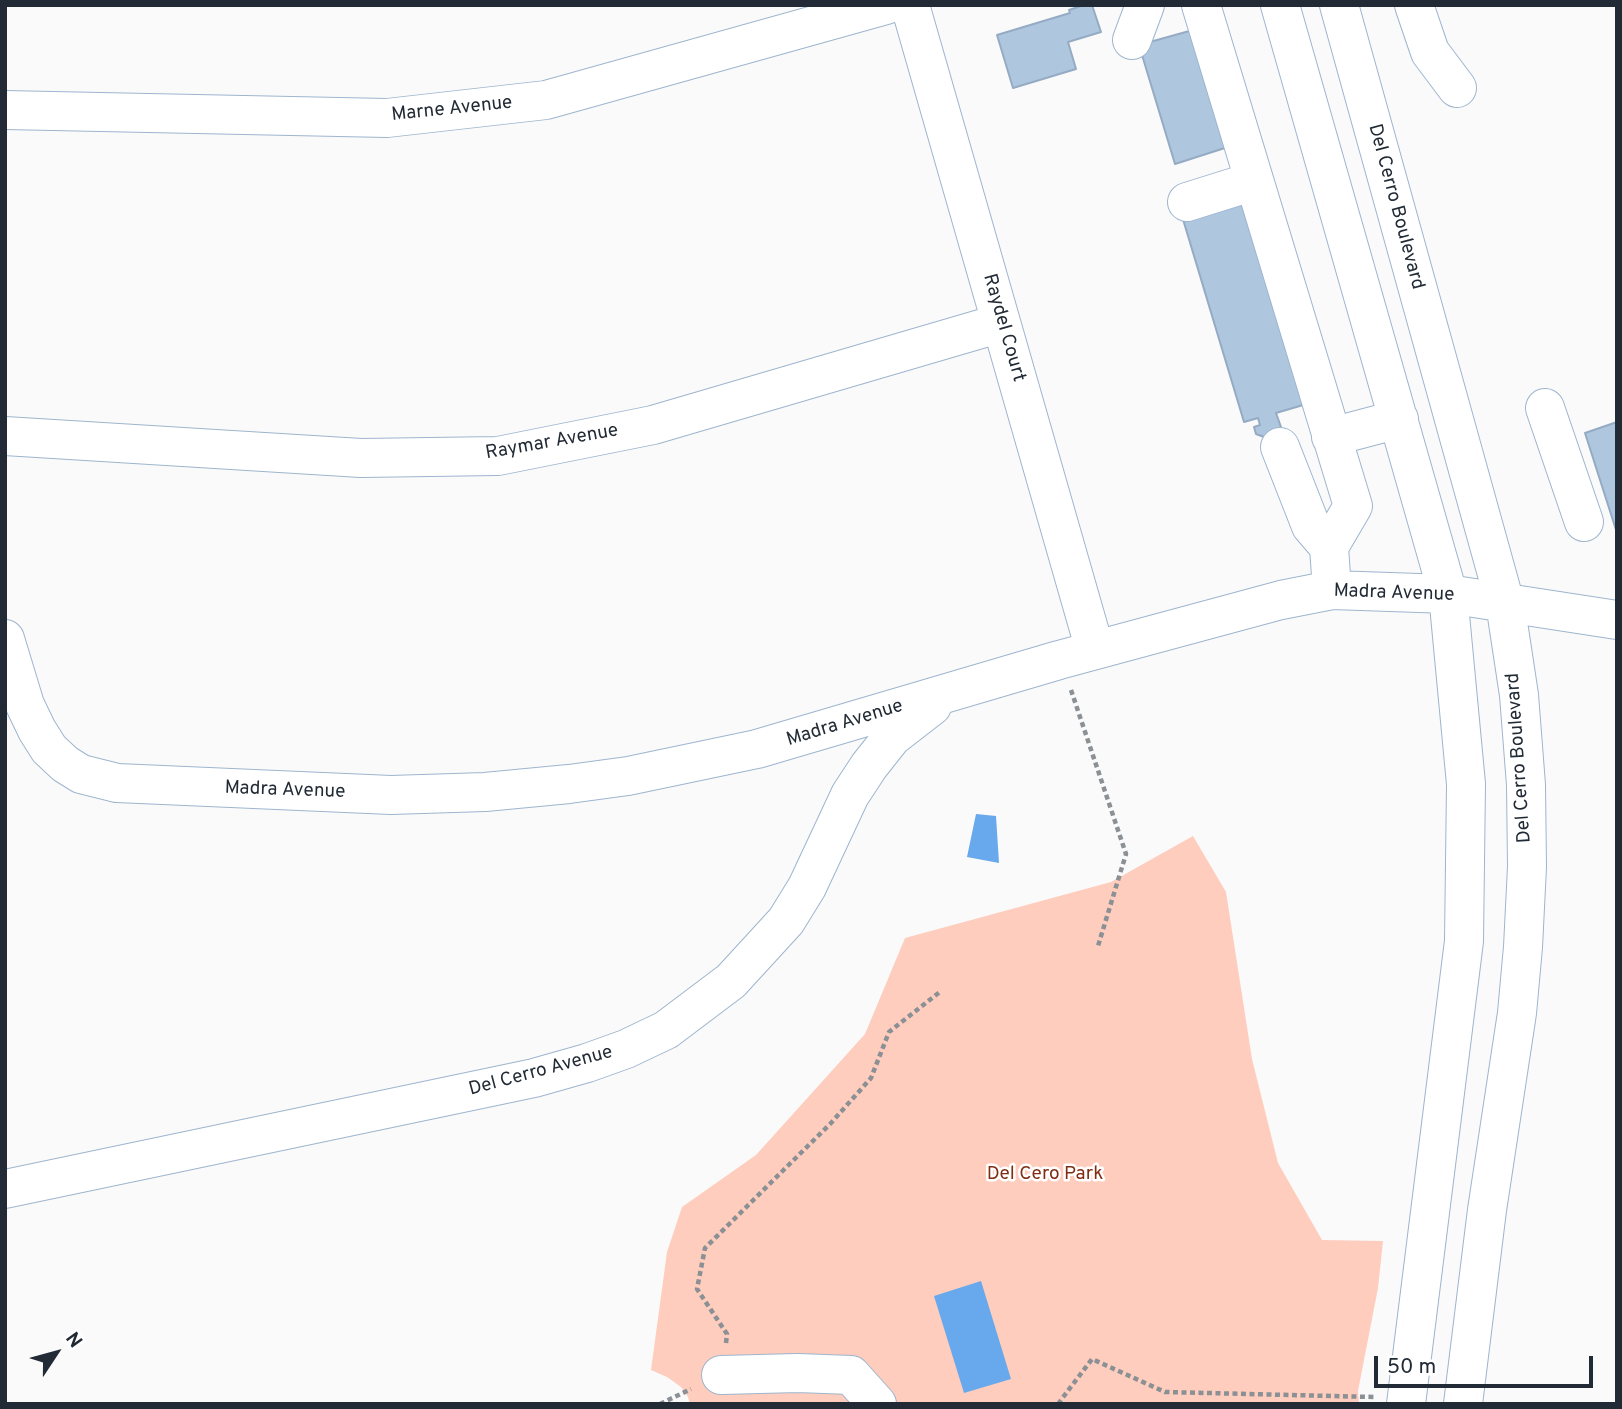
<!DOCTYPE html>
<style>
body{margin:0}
#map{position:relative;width:1622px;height:1409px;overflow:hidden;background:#fafafa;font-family:Overpass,sans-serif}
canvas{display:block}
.frame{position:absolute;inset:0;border:7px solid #222b35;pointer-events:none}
.north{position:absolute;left:21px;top:1318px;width:70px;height:70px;-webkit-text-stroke:5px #fff;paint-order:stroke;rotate:54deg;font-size:19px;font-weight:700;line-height:28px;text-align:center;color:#222b35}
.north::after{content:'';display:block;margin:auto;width:24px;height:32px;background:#222b35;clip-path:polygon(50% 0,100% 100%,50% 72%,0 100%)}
.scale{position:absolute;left:1374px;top:1356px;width:219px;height:32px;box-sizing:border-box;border:4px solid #222b35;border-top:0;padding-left:9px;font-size:21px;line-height:24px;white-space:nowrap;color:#222b35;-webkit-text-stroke:5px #fff;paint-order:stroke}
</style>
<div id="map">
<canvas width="1622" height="1409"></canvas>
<div class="frame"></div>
<div class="north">N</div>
<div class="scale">50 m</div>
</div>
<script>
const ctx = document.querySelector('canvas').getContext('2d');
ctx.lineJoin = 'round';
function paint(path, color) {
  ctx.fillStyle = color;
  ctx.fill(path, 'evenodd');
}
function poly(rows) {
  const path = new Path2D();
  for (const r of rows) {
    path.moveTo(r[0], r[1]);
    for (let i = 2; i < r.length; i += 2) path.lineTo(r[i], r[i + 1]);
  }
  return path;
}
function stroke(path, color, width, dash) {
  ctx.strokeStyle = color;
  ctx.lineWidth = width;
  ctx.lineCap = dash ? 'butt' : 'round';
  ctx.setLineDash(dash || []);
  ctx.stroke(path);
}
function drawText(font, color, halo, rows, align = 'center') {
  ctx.font = font + ' Overpass,sans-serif';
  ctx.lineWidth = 5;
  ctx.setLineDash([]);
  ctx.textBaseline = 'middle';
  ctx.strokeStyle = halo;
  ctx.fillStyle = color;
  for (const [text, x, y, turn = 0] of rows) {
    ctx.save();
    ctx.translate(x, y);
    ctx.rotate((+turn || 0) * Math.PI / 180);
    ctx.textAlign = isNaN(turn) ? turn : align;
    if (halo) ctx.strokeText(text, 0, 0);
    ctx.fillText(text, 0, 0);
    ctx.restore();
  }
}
const green = poly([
 [1193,836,1226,892,1252,1059,1278,1163,1322,1240,1383,1241,1378,1288,1358,1391,1359,1404,690,1404,688,1397,681,1387,667,1377,651,1370,667,1252,682,1207,756,1155,865,1034,905,938,1111,882]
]);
const water = poly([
 [976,814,996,816,999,863,967,857],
 [981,1281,1011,1379,964,1393,934,1296]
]);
const building = poly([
 [1084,5,1092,5,1101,32,1068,42,1076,69,1013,88,997,35,1070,13,1069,10,1084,5],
 [1193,30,1228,147,1175,164,1139,45,1193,30],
 [1247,197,1310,403,1276,413,1281,427,1278,432,1264,437,1256,434,1254,427,1260,425,1258,418,1244,422,1182,216,1247,197],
 [1617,422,1617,533,1585,433,1617,422]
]);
const path = poly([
 [1071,690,1126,854,1098,946],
 [726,1343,727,1334,697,1289,705,1248,831,1123,871,1078,889,1032,941,991],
 [660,1404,691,1389],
 [1058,1404,1092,1359,1165,1392,1374,1397]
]);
const minor = poly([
 [910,5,1095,650],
 [1201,5,1353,506,1329,547,1332,590],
 [1280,5,1448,594,1466,784,1464,941,1406,1404],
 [1339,5,1505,603,1519,695,1526,785,1527,867,1523,947,1517,1013,1487,1210,1463,1404],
 [1414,5,1430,52,1457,88],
 [1132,40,1145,5],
 [5,110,387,118,546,100,886,5],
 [1187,202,1254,181],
 [1545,408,1584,522],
 [5,436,361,458,498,456,653,425,1001,323],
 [1331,437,1399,419],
 [1280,447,1311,526,1329,547],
 [5,639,25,705,37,730,49,749,65,764,81,774,117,783,391,795,485,792,569,784,628,776,757,749,1059,660,1281,600,1332,590,1448,594,1617,620],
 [5,1189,534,1078,587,1063,626,1049,666,1030,731,981,786,921,807,887,850,795,869,766,892,737,932,706],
 [721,1375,798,1373,851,1375,877,1404]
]);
const streetNames = [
 ["Marne Avenue",452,110,-6],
 ["Del Cerro Boulevard",1395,207,75],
 ["Raydel Court",1003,328,74],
 ["Raymar Avenue",552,443,-10],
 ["Madra Avenue",1394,594,2],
 ["Madra Avenue",845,724,-17],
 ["Del Cerro Boulevard",1520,758,-94],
 ["Madra Avenue",285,791,2],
 ["Del Cerro Avenue",541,1072,-15]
];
const parkNames = [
 ["Del Cero Park",1045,1175]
];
paint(green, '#fecdbd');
paint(water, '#67a9ec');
paint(building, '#afc6df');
stroke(building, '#95abc4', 2);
stroke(minor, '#9eb5ce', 40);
stroke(path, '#8b9095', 4.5, [5, 3.5]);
stroke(minor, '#fff', 38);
drawText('19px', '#222b35', '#fff', streetNames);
drawText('19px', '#802e13', '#fff', parkNames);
</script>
